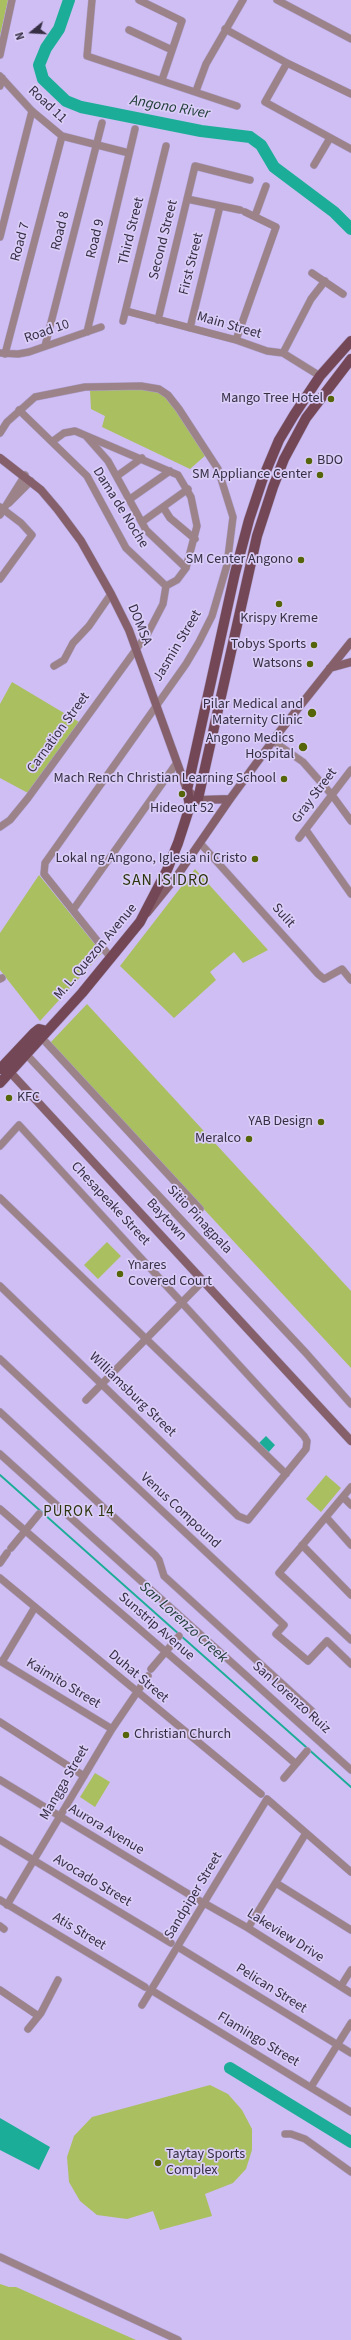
<!DOCTYPE html>
<style>
body{margin:0}
#map{position:relative;width:351px;height:2340px;overflow:hidden;background:#cfbef3;font-family:"Source Sans 3",sans-serif}
canvas{display:block}
.north{position:absolute;left:12px;top:12px;width:40px;height:40px;-webkit-text-stroke:3px #dacdf8;paint-order:stroke;rotate:252deg;font-size:11px;font-weight:700;line-height:16px;text-align:center;color:#362f44}
.north::after{content:'';display:block;margin:auto;width:14px;height:18px;background:#362f44;clip-path:polygon(50% 0,100% 100%,50% 72%,0 100%)}
</style>
<div id="map">
<canvas width="351" height="2340"></canvas>
<div class="north">N</div>
</div>
<script>
const ctx = document.querySelector('canvas').getContext('2d');
ctx.lineJoin = 'round';
function paint(path, color) {
  ctx.fillStyle = color;
  ctx.fill(path, 'evenodd');
}
function poly(rows) {
  const path = new Path2D();
  for (const r of rows) {
    path.moveTo(r[0], r[1]);
    for (let i = 2; i < r.length; i += 2) path.lineTo(r[i], r[i + 1]);
  }
  return path;
}
function stroke(path, color, width, dash) {
  ctx.strokeStyle = color;
  ctx.lineWidth = width;
  ctx.lineCap = dash ? 'butt' : 'round';
  ctx.setLineDash(dash || []);
  ctx.stroke(path);
}
function drawText(font, color, halo, rows, align = 'center') {
  ctx.font = font + ' "Source Sans 3",sans-serif';
  ctx.lineWidth = 3.5;
  ctx.setLineDash([]);
  ctx.textBaseline = 'middle';
  ctx.strokeStyle = halo;
  ctx.fillStyle = color;
  for (const [text, x, y, turn = 0] of rows) {
    ctx.save();
    ctx.translate(x, y);
    ctx.rotate((+turn || 0) * Math.PI / 180);
    ctx.textAlign = isNaN(turn) ? turn : align;
    if (halo) ctx.strokeText(text, 0, 0);
    ctx.fillText(text, 0, 0);
    ctx.restore();
  }
}
const green = poly([
 [0,0,8,0,0,36],
 [141,388,158,391,167,397,207,454,190,469,102,427,105,416,91,409,90,390],
 [12,682,79,722,28,793,0,778,0,704],
 [195,869,268,950,243,963,234,952,210,972,216,980,174,1018,120,966],
 [39,875,102,953,40,1021,0,970,0,933],
 [87,1004,351,1291,351,1368,50,1043],
 [107,1242,121,1256,98,1279,84,1265],
 [326,1475,341,1488,321,1512,306,1499],
 [95,1773,110,1782,95,1807,80,1797],
 [210,2085,228,2094,242,2110,252,2129,252,2150,246,2169,233,2183,205,2194,212,2216,160,2230,153,2211,127,2219,97,2215,80,2201,69,2182,67,2157,74,2136,92,2117],
 [0,2284,9,2287,16,2287,136,2340,0,2340]
]);
const water = poly([
 [266,1436,275,1445,268,1453,258,1444],
 [0,2118,50,2147,39,2170,0,2150]
]);
const stream = poly([
 [0,1475,351,1787]
]);
const river = poly([
 [69,0,59,29,46,48,39,65,43,79,66,101,81,107,201,131,250,137,261,145,274,167,334,212,351,229],
 [230,2068,351,2142]
]);
const street = poly([
 [92,0,87,56,237,106],
 [139,0,182,21,162,80],
 [277,0,351,39],
 [225,29,287,63,351,94],
 [129,30,172,50],
 [0,55,12,0],
 [287,63,265,102,351,149],
 [0,76,32,111,62,136,129,153],
 [0,86,2,78],
 [196,91,206,64,243,0],
 [314,165,330,138],
 [187,199,240,210],
 [255,216,266,186],
 [0,237,32,111],
 [312,273,343,294],
 [126,311,236,340,267,351,283,353,320,376],
 [158,320,195,166,250,180],
 [123,321,166,146],
 [190,328,220,206],
 [87,332,135,129],
 [236,340,276,227,245,212],
 [45,346,102,123],
 [0,353,18,354,29,352,101,327],
 [283,353,311,299,325,281],
 [5,354,62,136],
 [0,433,7,422,35,397,85,387,141,386,159,389,168,395,179,409,218,469,233,517,227,565,212,616,199,642,186,664,45,863,44,874,111,958],
 [86,436,108,461,146,530,186,568],
 [53,441,64,433,75,431,178,475,191,497,197,526,186,568,177,580,166,586],
 [117,476,142,458],
 [130,499,170,471],
 [9,503,31,481],
 [0,507,21,523,32,535,0,579],
 [163,507,170,518,195,539],
 [0,515,25,475],
 [142,522,188,489],
 [54,666,64,660,73,643,89,626,111,594],
 [273,741,303,762,332,795,351,821],
 [0,827,10,820,28,798,148,633,163,604,166,586,126,548,87,476,19,410],
 [306,830,351,894],
 [299,838,351,770],
 [200,843,318,974,324,979,342,969,351,980],
 [73,910,176,764],
 [0,979,2,978],
 [41,1037,200,1209],
 [26,1054,306,1353,351,1404],
 [0,1146,19,1125,304,1436,307,1441,306,1449,248,1520,238,1516,0,1286],
 [0,1198,286,1474],
 [0,1359,284,1625,276,1634,308,1661,327,1641,351,1664],
 [86,1400,199,1285],
 [0,1412,155,1555,159,1560,164,1576,312,1711],
 [0,1454,351,1770],
 [351,1487,279,1573,351,1640],
 [343,1497,351,1505],
 [0,1509,296,1764],
 [326,1517,351,1545],
 [302,1545,351,1595],
 [11,1548,39,1514],
 [0,1563,7,1553],
 [0,1578,261,1794],
 [0,1661,112,1729],
 [2,1662,35,1607],
 [151,1669,179,1636],
 [0,1722,84,1776],
 [284,1778,307,1751],
 [0,1780,200,1901],
 [0,1840,171,1943],
 [276,1883,351,1930],
 [0,1900,145,1987],
 [204,1903,248,1928,351,1993],
 [7,1905,112,1729,148,1676],
 [0,1926,4,1929],
 [248,1928,306,1833],
 [178,1947,351,2053],
 [341,1986,351,1970],
 [0,1990,37,2015],
 [151,1990,351,2112],
 [142,2005,267,1799,351,1872],
 [28,2029,41,2013,58,1980],
 [311,2087,351,2023],
 [285,2134,291,2134,305,2139,351,2172],
 [0,2257,178,2340]
]);
const secondary = poly([
 [0,458,41,490,58,510,81,541,111,594,129,630,187,790,199,800,230,799],
 [330,668,351,662],
 [147,913,177,876,230,799,280,731,351,642],
 [10,1072,351,1441]
]);
const primary = poly([
 [190,806,198,799,257,536,273,487,284,459,306,418,351,359],
 [0,1069,34,1033,39,1029,47,1031],
 [0,1083,82,993,140,922,167,870,178,843,190,806,187,790,235,573,249,520,263,478,279,440,294,415,320,376,351,341]
]);
const markers = [
 [331,399,4,"#56650a"],
 [309,461,4,"#56650a"],
 [320,475,4,"#56650a"],
 [301,560,4,"#56650a"],
 [279,604,4,"#56650a"],
 [314,645,4,"#56650a"],
 [310,664,4,"#56650a"],
 [312,713,5,"#56650a"],
 [303,747,5,"#56650a"],
 [284,779,4,"#56650a"],
 [182,794,4,"#56650a"],
 [255,859,4,"#56650a"],
 [9,1098,4,"#56650a"],
 [321,1122,4,"#56650a"],
 [249,1139,4,"#56650a"],
 [120,1274,4,"#56650a"],
 [126,1735,4,"#56650a"],
 [158,2163,4,"#56650a"]
];
const streetNames = [
 ["Road 11",47,105,43],
 ["Road 8",61,231,-76],
 ["Third Street",132,231,-76],
 ["Road 9",96,239,-77],
 ["Second Street",164,240,-76],
 ["Road 7",21,242,-75],
 ["First Street",192,264,-76],
 ["Main Street",229,326,16],
 ["Road 10",47,332,-19],
 ["Dama de Noche",120,508,58],
 ["DOMSA",139,625,68],
 ["Jasmin Street",178,646,-59],
 ["Carnation Street",59,733,-54],
 ["Gray Street",315,796,-53],
 ["Sulit",283,916,48],
 ["M. L. Quezon Avenue",96,952,-50],
 ["Chesapeake Street",110,1204,47],
 ["Baytown",166,1220,47],
 ["Sitio Pinagpala",199,1220,47],
 ["Williamsburg Street",132,1395,44],
 ["Venus Compound",180,1511,43],
 ["Sunstrip Avenue",156,1627,41],
 ["Duhat Street",138,1677,40],
 ["Kaimito Street",63,1684,31],
 ["San Lorenzo Ruiz",291,1698,42],
 ["Mangga Street",65,1783,-60],
 ["Aurora Avenue",106,1830,31],
 ["Avocado Street",92,1881,31],
 ["Sandpiper Street",194,1896,-59],
 ["Atis Street",79,1932,31],
 ["Lakeview Drive",285,1936,32],
 ["Pelican Street",271,1989,32],
 ["Flamingo Street",258,2040,31]
];
const poiNames = [
 ["Mango Tree Hotel",323,399],
 ["BDO",317,461,"left"],
 ["SM Appliance Center",312,475],
 ["SM Center Angono",293,560],
 ["Krispy Kreme",279,619,"center"],
 ["Tobys Sports",306,645],
 ["Watsons",302,664],
 ["Pilar Medical and",303,705],
 ["Maternity Clinic",303,721],
 ["Angono Medics",294,739],
 ["Hospital",294,755],
 ["Mach Rench Christian Learning School",276,779],
 ["Hideout 52",182,809,"center"],
 ["Lokal ng Angono, Iglesia ni Cristo",247,859],
 ["KFC",17,1098,"left"],
 ["YAB Design",313,1122],
 ["Meralco",241,1139],
 ["Ynares",128,1266,"left"],
 ["Covered Court",128,1282,"left"],
 ["Christian Church",134,1735,"left"],
 ["Taytay Sports",166,2155,"left"],
 ["Complex",166,2171,"left"]
];
const waterNames = [
 ["Angono River",170,108,10],
 ["San Lorenzo Creek",183,1623,42]
];
const neighbourhoodNames = [
 ["PUROK 14",79,1513]
];
const quarterNames = [
 ["SAN ISIDRO",166,881]
];
paint(green, '#aabf5f');
paint(water, '#1cad98');
stroke(stream, '#1cad98', 2);
stroke(river, '#1cad98', 12);
stroke(street, '#ad9fcc', 8);
stroke(secondary, '#ad9fcc', 9);
stroke(primary, '#ad9fcc', 11);
stroke(street, '#9c8289', 7);
stroke(secondary, '#85606b', 8);
stroke(primary, '#744756', 10);
for (const [x, y, r, color] of markers) {
  const dot = new Path2D();
  dot.arc(x, y, r, 0, 2 * Math.PI);
  ctx.fillStyle = color;
  ctx.fill(dot);
  stroke(dot, '#dacdf8', 1.5);
}
drawText('14px', '#362f44', '#dacdf8', streetNames);
drawText('14px', '#362f44', '#dacdf8', poiNames, 'right');
drawText('italic 15px', '#223e38', '#dacdf8', waterNames);
ctx.letterSpacing = '1px';
drawText('15px', '#2d350e', '#dacdf8', neighbourhoodNames);
ctx.letterSpacing = '0px';
ctx.letterSpacing = '1px';
drawText('16px', '#2d350e', '#dacdf8', quarterNames);
ctx.letterSpacing = '0px';
</script>
